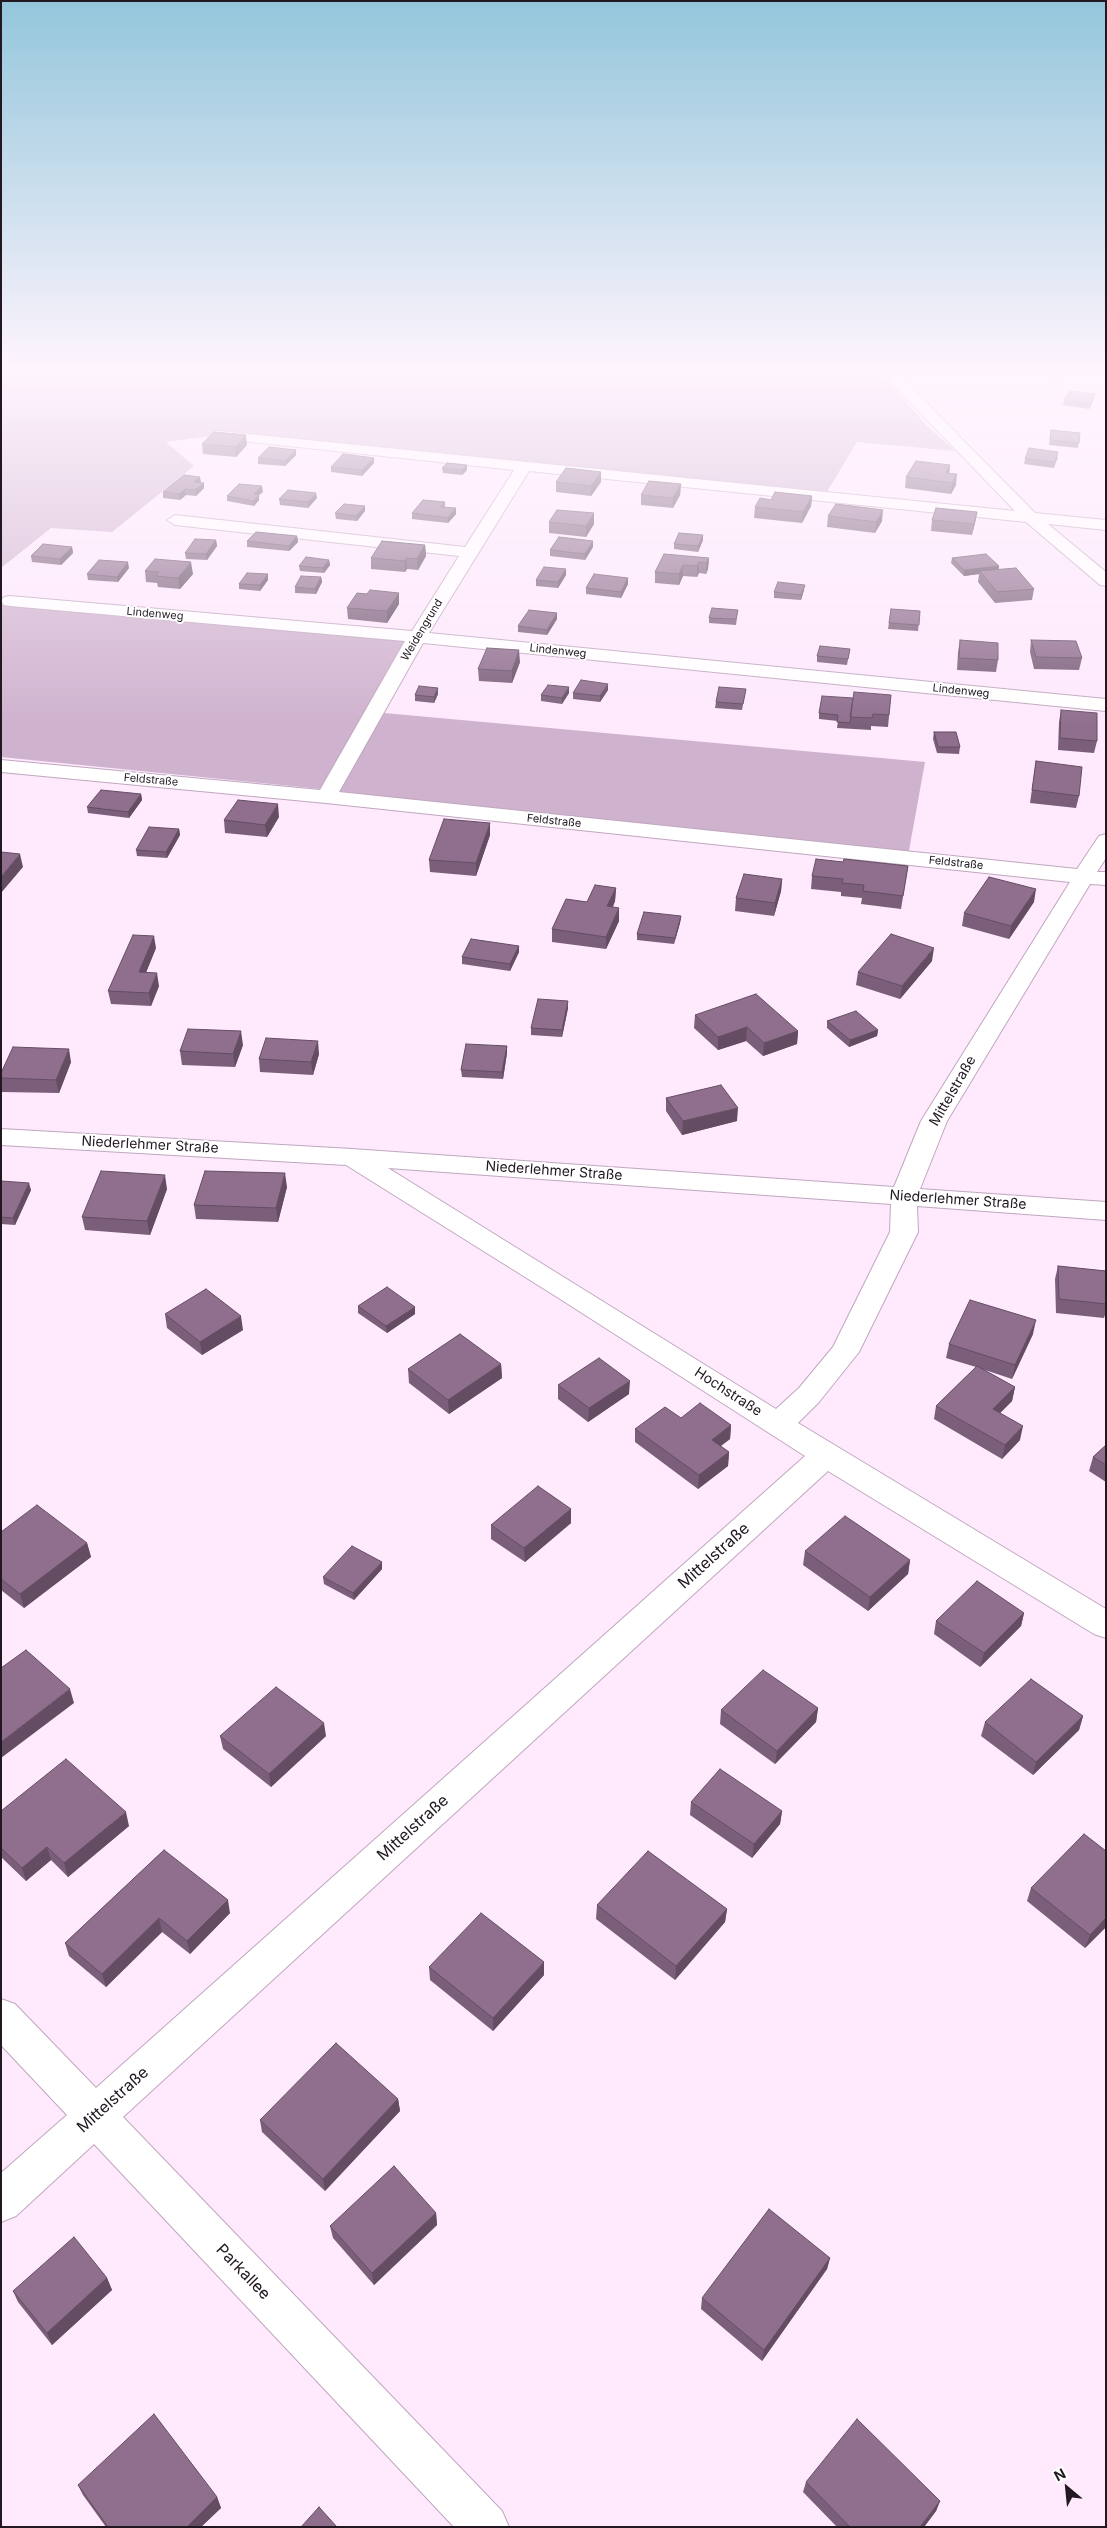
<!DOCTYPE html>
<meta charset="utf-8">
<style>
body{margin:0}
#map{position:relative;width:1107px;height:2528px;overflow:hidden;background:#fee9fd;font-family:Inter,sans-serif}
canvas{display:block}
.frame{position:absolute;inset:0;border:2px solid #211821;pointer-events:none}
.north{position:absolute;left:1042px;top:2463px;width:50px;height:50px;-webkit-text-stroke:4px #fff;paint-order:stroke;rotate:332deg;font-size:14px;font-weight:700;line-height:20px;text-align:center;color:#211821}
.north::after{content:'';display:block;margin:auto;width:18px;height:22px;background:#211821;clip-path:polygon(50% 0,100% 100%,50% 72%,0 100%)}
</style>
<div id="map">
<canvas width="1107" height="2528"></canvas>
<div class="frame"></div>
<div class="north">N</div>
</div>
<script>
const ctx = document.querySelector('canvas').getContext('2d');
ctx.lineJoin = 'round';
function paint(path, color) {
  ctx.fillStyle = color;
  ctx.fill(path, 'evenodd');
}
function poly(rows) {
  const path = new Path2D();
  for (const r of rows) {
    path.moveTo(r[0], r[1]);
    for (let i = 2; i < r.length; i += 2) path.lineTo(r[i], r[i + 1]);
  }
  return path;
}
function stroke(path, color, width, dash) {
  ctx.strokeStyle = color;
  ctx.lineWidth = width;
  ctx.lineCap = dash ? 'butt' : 'round';
  ctx.setLineDash(dash || []);
  ctx.stroke(path);
}
function drawText(font, color, halo, rows, align = 'center') {
  ctx.font = font + ' Inter,sans-serif';
  ctx.lineWidth = 4;
  ctx.setLineDash([]);
  ctx.textBaseline = 'middle';
  ctx.strokeStyle = halo;
  ctx.fillStyle = color;
  for (const [text, x, y, turn = 0] of rows) {
    ctx.save();
    ctx.translate(x, y);
    ctx.rotate((+turn || 0) * Math.PI / 180);
    ctx.textAlign = isNaN(turn) ? turn : align;
    if (halo) ctx.strokeText(text, 0, 0);
    ctx.fillText(text, 0, 0);
    ctx.restore();
  }
}
const green = poly([
 [1,374,882,374,925,424,955,451,857,442,825,495,218,435,166,442,194,466,112,532,51,528,1,568],
 [1,605,406,640,321,789,1,757],
 [384,713,925,762,908,856,336,791]
]);
const minor = poly([
 [883,374,898,374,1035,513,1106,520,1106,530,1048,524,1106,572,1106,586,1100,585,1026,522,529,471,429,633,1106,699,1106,711,423,643,339,792,1077,869,1099,836,1106,834,1106,858,1097,872,1106,872,1106,885,1090,884,947,1121,920,1189,1106,1202,1106,1220,917,1206,918,1232,859,1352,819,1402,798,1423,1106,1609,1106,1638,1094,1634,828,1471,123,2117,502,2511,509,2527,454,2527,94,2144,16,2216,1,2222,1,2173,67,2115,1,2045,1,1999,15,2004,96,2088,805,1456,557,1297,346,1165,1,1145,1,1129,352,1149,894,1187,921,1121,1070,882,326,803,1,772,1,760,320,790,405,641,10,606,4,605,1,601,4,597,10,596,412,631,459,556,175,525,167,520,175,515,465,547,514,470,213,438,211,435,213,432,218,431,1015,511,883,374],
 [388,1168,891,1204,890,1232,833,1347,799,1388,776,1409,388,1168],
 [995,374,1053,374,1106,379,1106,387,1002,378,995,374]
]);
const wall = poly([
 [1094,399,1089,409,1063,405,1064,400],
 [1051,430,1080,433,1078,448,1049,445],
 [202,444,247,445,236,457,203,454],
 [296,450,296,455,285,466,258,464,258,458],
 [1058,457,1054,468,1024,464,1025,459],
 [374,458,374,463,362,476,331,472,331,467],
 [467,465,467,470,462,475,443,473,442,468],
 [950,465,949,473,956,485,951,494,905,488,906,477],
 [200,477,200,483,204,483,204,488,196,496,186,495,180,500,163,498,163,492],
 [556,482,601,482,591,496,556,492],
 [681,484,680,495,673,508,641,505,641,495],
 [263,492,259,495,259,500,254,506,227,501,227,496],
 [812,496,811,506,802,523,754,518,755,507],
 [317,498,308,508,280,505,279,499],
 [445,502,445,507,456,514,448,523,412,519,412,513],
 [365,511,357,521,336,519,335,513],
 [977,512,975,523,972,535,931,531,932,520],
 [828,516,882,521,875,533,827,527],
 [549,522,594,524,586,537,549,533],
 [703,535,703,540,698,552,674,549,674,544],
 [297,536,298,542,289,551,247,547,247,541],
 [216,540,217,546,207,560,186,559,185,553],
 [425,545,426,556,418,570,407,569,405,572,371,569,371,558],
 [72,547,73,553,61,565,32,562,31,556],
 [593,547,585,560,550,556,550,550],
 [709,558,708,569,706,574,699,573,697,577,683,576,679,585,655,583,655,572],
 [952,558,999,566,998,570,1034,589,1032,600,995,603,978,582,979,574,964,576,951,563],
 [329,560,330,565,324,573,300,571,299,566],
 [129,568,118,582,88,580,87,574],
 [566,569,566,575,558,588,536,586,536,580],
 [145,571,193,574,180,589,158,587,157,583,146,582],
 [321,577,322,582,316,594,295,593,295,587],
 [628,578,628,584,621,598,586,594,586,588],
 [268,580,260,591,239,589,239,584],
 [804,590,801,600,774,598,774,592],
 [399,604,387,623,348,619,347,608],
 [891,609,920,611,918,631,888,629],
 [738,610,736,625,709,623,709,618],
 [557,619,547,635,518,632,518,626],
 [960,640,998,660,996,672,957,670,958,652],
 [1031,640,1082,658,1079,670,1034,669,1030,652],
 [850,649,847,665,817,662,817,656],
 [520,662,512,683,479,681,478,669],
 [569,687,569,693,562,704,541,701,541,695],
 [438,688,438,694,434,703,415,701,415,695],
 [746,689,742,710,715,708,716,702],
 [608,690,600,702,573,699,573,693],
 [891,695,888,727,871,726,871,730,837,728,838,721,819,719,819,713,853,698],
 [1061,710,1097,741,1094,753,1058,750,1059,722],
 [934,732,960,747,959,754,937,753,933,739],
 [1036,761,1079,796,1076,808,1030,803],
 [141,794,142,800,129,818,88,813,87,807],
 [279,817,267,837,225,833,224,820],
 [179,829,180,835,167,858,137,856,136,850],
 [490,835,476,876,430,872,429,860],
 [843,862,908,866,901,909,861,904,862,898,841,896,841,892,811,889,812,876],
 [782,879,781,891,774,916,735,911,736,898],
 [616,888,615,901,613,907,619,921,606,949,552,942,552,929,587,902],
 [1034,902,1009,939,962,926,964,913],
 [681,916,680,923,674,944,637,940,637,934],
 [519,946,519,952,510,971,462,964,462,957],
 [156,948,146,972,159,986,151,1006,111,1004,108,991],
 [932,961,900,999,856,985,858,972],
 [568,1008,562,1037,531,1035,531,1028],
 [695,1015,798,1031,797,1044,763,1056,746,1041,718,1050,694,1028],
 [827,1021,878,1030,877,1036,849,1047,827,1028],
 [243,1045,235,1067,182,1065,180,1051],
 [507,1046,507,1053,503,1079,462,1077,461,1070],
 [319,1054,313,1075,260,1072,259,1059],
 [71,1062,59,1093,2,1092,1,1087,1,1073],
 [666,1098,737,1121,682,1135,666,1111],
 [1,1181,31,1190,15,1225,1,1224],
 [287,1187,278,1222,196,1219,194,1205],
 [167,1189,150,1235,85,1230,82,1217],
 [1058,1266,1106,1271,1106,1312,1104,1318,1056,1313,1055,1279],
 [358,1306,415,1314,387,1333,358,1313],
 [165,1314,243,1330,202,1355,167,1328],
 [1033,1334,1012,1379,982,1369,1015,1387,1012,1401,1000,1413,1020,1440,1002,1459,934,1419,936,1406,976,1367,946,1358,949,1344],
 [501,1364,502,1378,449,1414,409,1383,408,1369],
 [558,1385,629,1394,588,1422,558,1399],
 [681,1418,731,1425,730,1439,721,1446,729,1452,728,1466,698,1489,635,1442,635,1429],
 [1106,1445,1106,1482,1089,1471,1093,1457],
 [571,1509,571,1523,525,1562,491,1539,491,1525],
 [1,1532,87,1543,91,1557,24,1608,1,1590],
 [805,1551,910,1560,908,1574,868,1611,803,1565],
 [382,1569,354,1600,324,1584,323,1577],
 [1024,1613,1021,1626,980,1667,934,1634,936,1621],
 [818,1708,816,1722,775,1764,720,1724,721,1710],
 [1083,1716,1079,1730,1033,1775,981,1736,985,1722],
 [220,1736,326,1736,271,1787,223,1749],
 [691,1802,782,1811,780,1824,752,1858,690,1815],
 [1,1811,129,1826,68,1877,51,1860,26,1881,1,1857],
 [164,1850,230,1913,190,1954,162,1932,106,1987,69,1956,65,1943],
 [1106,1851,1106,1927,1085,1948,1027,1901,1031,1888],
 [597,1905,727,1909,725,1922,675,1980,596,1919],
 [429,1967,544,1975,493,2031,430,1980],
 [398,2099,400,2111,325,2191,262,2132,260,2120],
 [436,2213,437,2225,374,2285,333,2238,330,2226],
 [830,2258,827,2269,762,2361,701,2309,702,2298],
 [107,2278,112,2290,52,2345,18,2302,13,2291],
 [806,2482,940,2501,936,2511,924,2527,837,2527,803,2492],
 [78,2485,217,2497,221,2508,201,2527,106,2527,83,2495]
]);
const shadedWall = poly([
 [1095,394,1094,399,1089,409,1090,404],
 [246,435,247,445,236,457,235,447],
 [296,450,296,455,285,466,285,461],
 [374,458,374,463,362,476,362,470],
 [467,465,467,470,462,475,462,470],
 [950,465,949,476,945,483,946,473],
 [601,472,601,482,591,496,591,486],
 [957,474,956,485,951,494,952,483],
 [200,477,201,482,195,487,194,482],
 [204,483,204,488,196,496,195,490],
 [681,484,680,495,673,508,673,498],
 [262,486,263,492,259,495,259,500,254,506,253,501,254,494],
 [185,489,186,495,180,500,179,494],
 [316,493,317,498,308,508,308,502],
 [812,496,811,506,802,523,803,512],
 [365,506,365,511,357,521,356,516],
 [456,508,456,514,448,523,448,518],
 [883,510,882,521,875,533,876,522],
 [977,512,975,523,972,535,974,524],
 [594,513,594,524,586,537,586,526],
 [703,535,703,540,698,552,698,546],
 [297,536,298,542,289,551,289,546],
 [216,540,217,546,207,560,206,554],
 [593,541,593,547,585,560,585,554],
 [425,545,426,556,418,570,417,559],
 [72,547,73,553,61,565,60,559],
 [406,558,407,569,405,572,405,561],
 [709,558,708,569,706,574,706,563],
 [329,560,330,565,324,573,323,568],
 [128,562,129,568,118,582,117,577],
 [191,562,193,574,180,589,178,578],
 [699,562,699,573,697,577,697,566],
 [683,565,683,576,679,585,679,574],
 [999,566,998,572,980,571,979,574,964,576,964,570],
 [566,569,566,575,558,588,558,582],
 [268,574,268,580,260,591,260,585],
 [321,577,322,582,316,594,315,589],
 [628,578,628,584,621,598,621,592],
 [805,585,804,590,801,600,801,595],
 [399,593,399,604,387,623,387,611],
 [557,613,557,619,547,635,547,630],
 [519,650,520,662,512,683,512,671],
 [608,684,608,690,600,702,600,696],
 [569,687,569,693,562,704,562,698],
 [438,688,438,694,434,703,434,697],
 [141,794,142,800,129,818,128,812],
 [278,804,279,817,267,837,265,825],
 [490,823,490,835,476,876,476,863],
 [179,829,180,835,167,858,166,852],
 [20,854,23,867,1,893,1,877],
 [782,879,781,891,774,916,775,903],
 [616,888,615,901,607,919,607,906],
 [1036,889,1034,902,1009,939,1011,926],
 [619,908,619,921,606,949,606,937],
 [681,916,680,923,674,944,675,938],
 [154,936,156,948,141,985,139,972],
 [519,946,519,952,510,971,510,964],
 [934,948,932,961,900,999,902,986],
 [157,973,159,986,151,1006,149,993],
 [568,1001,568,1008,562,1037,562,1030],
 [747,1027,746,1041,718,1050,718,1037],
 [878,1030,877,1036,849,1047,850,1040],
 [241,1031,243,1045,235,1067,233,1054],
 [798,1031,797,1044,763,1056,764,1043],
 [318,1041,319,1054,313,1075,311,1062],
 [507,1046,507,1053,503,1079,502,1072],
 [69,1049,71,1062,59,1093,56,1080],
 [738,1108,737,1121,682,1135,683,1121],
 [285,1173,287,1187,278,1222,276,1208],
 [165,1175,167,1189,150,1235,147,1221],
 [29,1183,31,1190,15,1225,13,1218],
 [415,1307,415,1314,387,1333,386,1326],
 [241,1316,243,1330,202,1355,200,1342],
 [1036,1320,1033,1334,1012,1379,1015,1365],
 [501,1364,502,1378,449,1414,448,1400],
 [630,1381,629,1394,588,1422,589,1408],
 [1015,1387,1012,1401,990,1423,993,1409],
 [731,1425,730,1439,711,1453,712,1440],
 [1023,1426,1020,1440,1002,1459,1005,1445],
 [729,1452,728,1466,698,1489,699,1475],
 [571,1509,571,1523,525,1562,524,1548],
 [87,1543,91,1557,24,1608,20,1594],
 [910,1560,908,1574,868,1611,870,1597],
 [382,1562,382,1569,354,1600,353,1593],
 [1024,1613,1021,1626,980,1667,984,1653],
 [70,1689,74,1703,1,1758,1,1742],
 [818,1708,816,1722,775,1764,777,1751],
 [1083,1716,1079,1730,1033,1775,1036,1762],
 [324,1723,326,1736,271,1787,269,1774],
 [782,1811,780,1824,752,1858,754,1844],
 [126,1812,129,1826,68,1877,64,1863],
 [47,1847,51,1860,26,1881,22,1868],
 [228,1900,230,1913,190,1954,187,1941],
 [727,1909,725,1922,675,1980,676,1966],
 [159,1918,162,1932,106,1987,102,1974],
 [1106,1918,1106,1927,1085,1948,1090,1935],
 [544,1962,544,1975,493,2031,493,2018],
 [398,2099,400,2111,325,2191,323,2179],
 [436,2213,437,2225,374,2285,372,2273],
 [830,2258,827,2269,762,2361,764,2350],
 [107,2278,112,2290,52,2345,47,2333],
 [217,2497,221,2508,201,2527,187,2527],
 [940,2501,936,2511,924,2527,920,2527]
]);
const building = poly([
 [1070,391,1095,394,1090,404,1064,400,1070,391],
 [1051,430,1080,433,1079,443,1050,440,1051,430],
 [214,432,246,435,235,447,202,444,214,432],
 [269,447,296,450,285,461,258,458,269,447],
 [1029,448,1058,452,1055,462,1025,459,1029,448],
 [343,454,374,458,362,470,331,467,343,454],
 [916,461,950,465,946,473,957,474,952,483,906,477,916,461],
 [447,463,467,465,462,470,442,468,447,463],
 [566,468,601,472,591,486,556,482,566,468],
 [184,475,200,477,194,482,204,483,195,490,185,489,179,494,163,492,184,475],
 [649,481,681,484,673,498,641,495,649,481],
 [239,484,262,486,254,494,259,495,253,501,227,496,239,484],
 [288,490,316,493,308,502,279,499,288,490],
 [775,492,812,496,803,512,755,507,760,498,771,500,775,492],
 [423,500,445,502,441,507,456,508,448,518,412,513,423,500],
 [344,504,365,506,356,516,335,513,344,504],
 [836,504,883,510,876,522,828,516,836,504],
 [936,508,977,512,974,524,932,520,936,508],
 [557,510,594,513,586,526,549,522,557,510],
 [256,532,297,536,289,546,247,541,256,532],
 [679,533,703,535,698,546,674,544,679,533],
 [559,537,593,541,585,554,550,550,559,537],
 [195,539,216,540,206,554,185,553,195,539],
 [382,541,425,545,417,559,406,558,405,561,371,558,382,541],
 [43,544,72,547,60,559,31,556,43,544],
 [664,554,709,558,706,563,699,562,697,566,683,565,679,574,655,572,664,554],
 [986,554,999,566,964,570,952,558,986,554],
 [306,557,329,560,323,568,299,566,306,557],
 [155,559,191,562,178,578,156,576,159,572,145,571,155,559],
 [99,560,128,562,117,577,87,574,99,560],
 [544,567,566,569,558,582,536,580,544,567],
 [1016,568,1034,589,997,592,980,571,1016,568],
 [247,573,268,574,260,585,239,584,247,573],
 [594,574,628,578,621,592,586,588,594,574],
 [301,576,321,577,315,589,295,587,301,576],
 [778,582,805,585,801,595,774,592,778,582],
 [370,590,399,593,387,611,347,608,357,593,367,594,370,590],
 [712,608,738,610,736,619,709,618,712,608],
 [891,609,920,611,919,625,889,623,891,609],
 [529,610,557,613,547,630,518,626,529,610],
 [960,640,998,643,998,660,959,658,960,640],
 [1031,640,1076,641,1082,658,1036,657,1031,640],
 [820,646,850,649,848,659,817,656,820,646],
 [487,648,519,650,512,671,478,669,487,648],
 [581,680,608,684,600,696,573,693,581,680],
 [548,685,569,687,562,698,541,695,548,685],
 [419,686,438,688,434,697,415,695,419,686],
 [719,687,746,689,743,704,716,702,719,687],
 [854,692,891,695,889,715,873,714,872,718,850,717,854,692],
 [822,696,853,698,850,723,837,722,838,715,819,713,822,696],
 [1061,710,1097,713,1097,741,1060,738,1061,710],
 [934,732,956,732,960,747,938,747,934,732],
 [1036,761,1082,767,1079,796,1032,790,1036,761],
 [101,790,141,794,128,812,87,807,101,790],
 [238,800,278,804,265,825,224,820,238,800],
 [444,819,490,823,476,863,429,860,444,819],
 [149,827,179,829,166,852,136,850,149,827],
 [1,852,20,854,1,877,1,852],
 [816,859,843,862,844,859,908,866,903,896,863,891,864,885,842,883,843,879,812,876,816,859],
 [744,874,782,879,775,903,736,898,744,874],
 [989,877,1036,889,1011,926,964,913,989,877],
 [595,885,616,888,607,906,619,908,606,937,552,929,566,899,587,902,595,885],
 [644,912,681,916,675,938,637,934,644,912],
 [891,934,934,948,902,986,858,972,891,934],
 [133,935,154,936,139,972,157,973,149,993,108,991,133,935],
 [471,939,519,946,510,964,462,957,471,939],
 [756,994,798,1031,764,1043,747,1027,718,1037,695,1015,756,994],
 [538,999,568,1001,562,1030,531,1028,538,999],
 [856,1011,878,1030,850,1040,827,1021,856,1011],
 [188,1029,241,1031,233,1054,180,1051,188,1029],
 [266,1038,318,1041,311,1062,259,1059,266,1038],
 [466,1044,507,1046,502,1072,461,1070,466,1044],
 [13,1047,69,1049,56,1080,1,1078,1,1073,13,1047],
 [721,1085,738,1108,683,1121,666,1098,721,1085],
 [101,1171,165,1175,147,1221,82,1217,101,1171],
 [205,1171,285,1173,276,1208,194,1205,205,1171],
 [1,1181,29,1183,13,1218,1,1217,1,1181],
 [1058,1266,1106,1271,1106,1304,1059,1299,1058,1266],
 [387,1287,415,1307,386,1326,358,1306,387,1287],
 [206,1289,241,1316,200,1342,165,1314,206,1289],
 [970,1300,1036,1320,1015,1365,949,1344,970,1300],
 [460,1334,501,1364,448,1400,408,1369,460,1334],
 [599,1358,630,1381,589,1408,558,1385,599,1358],
 [977,1366,1015,1387,993,1409,1023,1426,1005,1445,936,1406,977,1366],
 [700,1403,731,1425,712,1440,729,1452,699,1475,635,1429,665,1407,681,1418,700,1403],
 [1106,1445,1106,1465,1093,1457,1106,1445],
 [538,1486,571,1509,524,1548,491,1525,538,1486],
 [37,1505,87,1543,20,1594,1,1579,1,1532,37,1505],
 [845,1516,910,1560,870,1597,805,1551,845,1516],
 [352,1546,382,1562,353,1593,323,1577,352,1546],
 [977,1581,1024,1613,984,1653,936,1621,977,1581],
 [26,1650,70,1689,1,1742,1,1668,26,1650],
 [763,1670,818,1708,777,1751,721,1710,763,1670],
 [1031,1679,1083,1716,1036,1762,985,1722,1031,1679],
 [276,1687,324,1723,269,1774,220,1736,276,1687],
 [66,1759,126,1812,64,1863,47,1847,22,1868,1,1848,1,1811,66,1759],
 [720,1769,782,1811,754,1844,691,1802,720,1769],
 [1084,1834,1106,1851,1106,1918,1090,1935,1031,1888,1084,1834],
 [164,1850,228,1900,187,1941,159,1918,102,1974,65,1943,164,1850],
 [648,1851,727,1909,676,1966,597,1905,648,1851],
 [481,1913,544,1962,493,2018,429,1967,481,1913],
 [336,2043,398,2099,323,2179,260,2120,336,2043],
 [394,2166,436,2213,372,2273,330,2226,394,2166],
 [769,2209,830,2258,764,2350,702,2298,769,2209],
 [74,2237,107,2278,47,2333,13,2291,74,2237],
 [154,2414,217,2497,187,2527,108,2527,78,2485,154,2414],
 [857,2419,940,2501,920,2527,850,2527,806,2482,857,2419],
 [319,2507,337,2527,301,2527,319,2507]
]);
const farStreetnames = [
 ["Lindenweg",155,614,5],
 ["Weidengrund",422,630,-59],
 ["Lindenweg",558,651,6],
 ["Lindenweg",961,691,6],
 ["Feldstraße",151,780,5],
 ["Feldstraße",554,821,6],
 ["Feldstraße",956,863,6]
];
const streetNames = [
 ["Mittelstraße",953,1091,-60],
 ["Niederlehmer Straße",150,1145,3],
 ["Niederlehmer Straße",554,1171,4],
 ["Niederlehmer Straße",958,1200,4],
 ["Hochstraße",728,1392,33]
];
const nearStreetnames = [
 ["Mittelstraße",714,1556,-42],
 ["Mittelstraße",413,1828,-42],
 ["Mittelstraße",113,2100,-42],
 ["Parkallee",243,2272,46]
];
paint(green, '#cfb2ce');
stroke(minor, '#c0a7bf', 2);
paint(minor, '#fff');
paint(wall, '#7b5f7a');
paint(shadedWall, '#644d63');
paint(building, '#8f6e8e');
stroke(building, '#644d63', 1);
const sky = ctx.createLinearGradient(0, 0, 0, 728);
sky.addColorStop(0, '#93c6db');
sky.addColorStop(0.51, '#fff5fe');
sky.addColorStop(1, '#fff5fe00');
ctx.fillStyle = sky;
ctx.fillRect(0, 0, 1107, 728);
drawText('11px', '#211821', '#fff', farStreetnames);
drawText('14px', '#211821', '#fff', streetNames);
drawText('16px', '#211821', '#fff', nearStreetnames);
</script>
